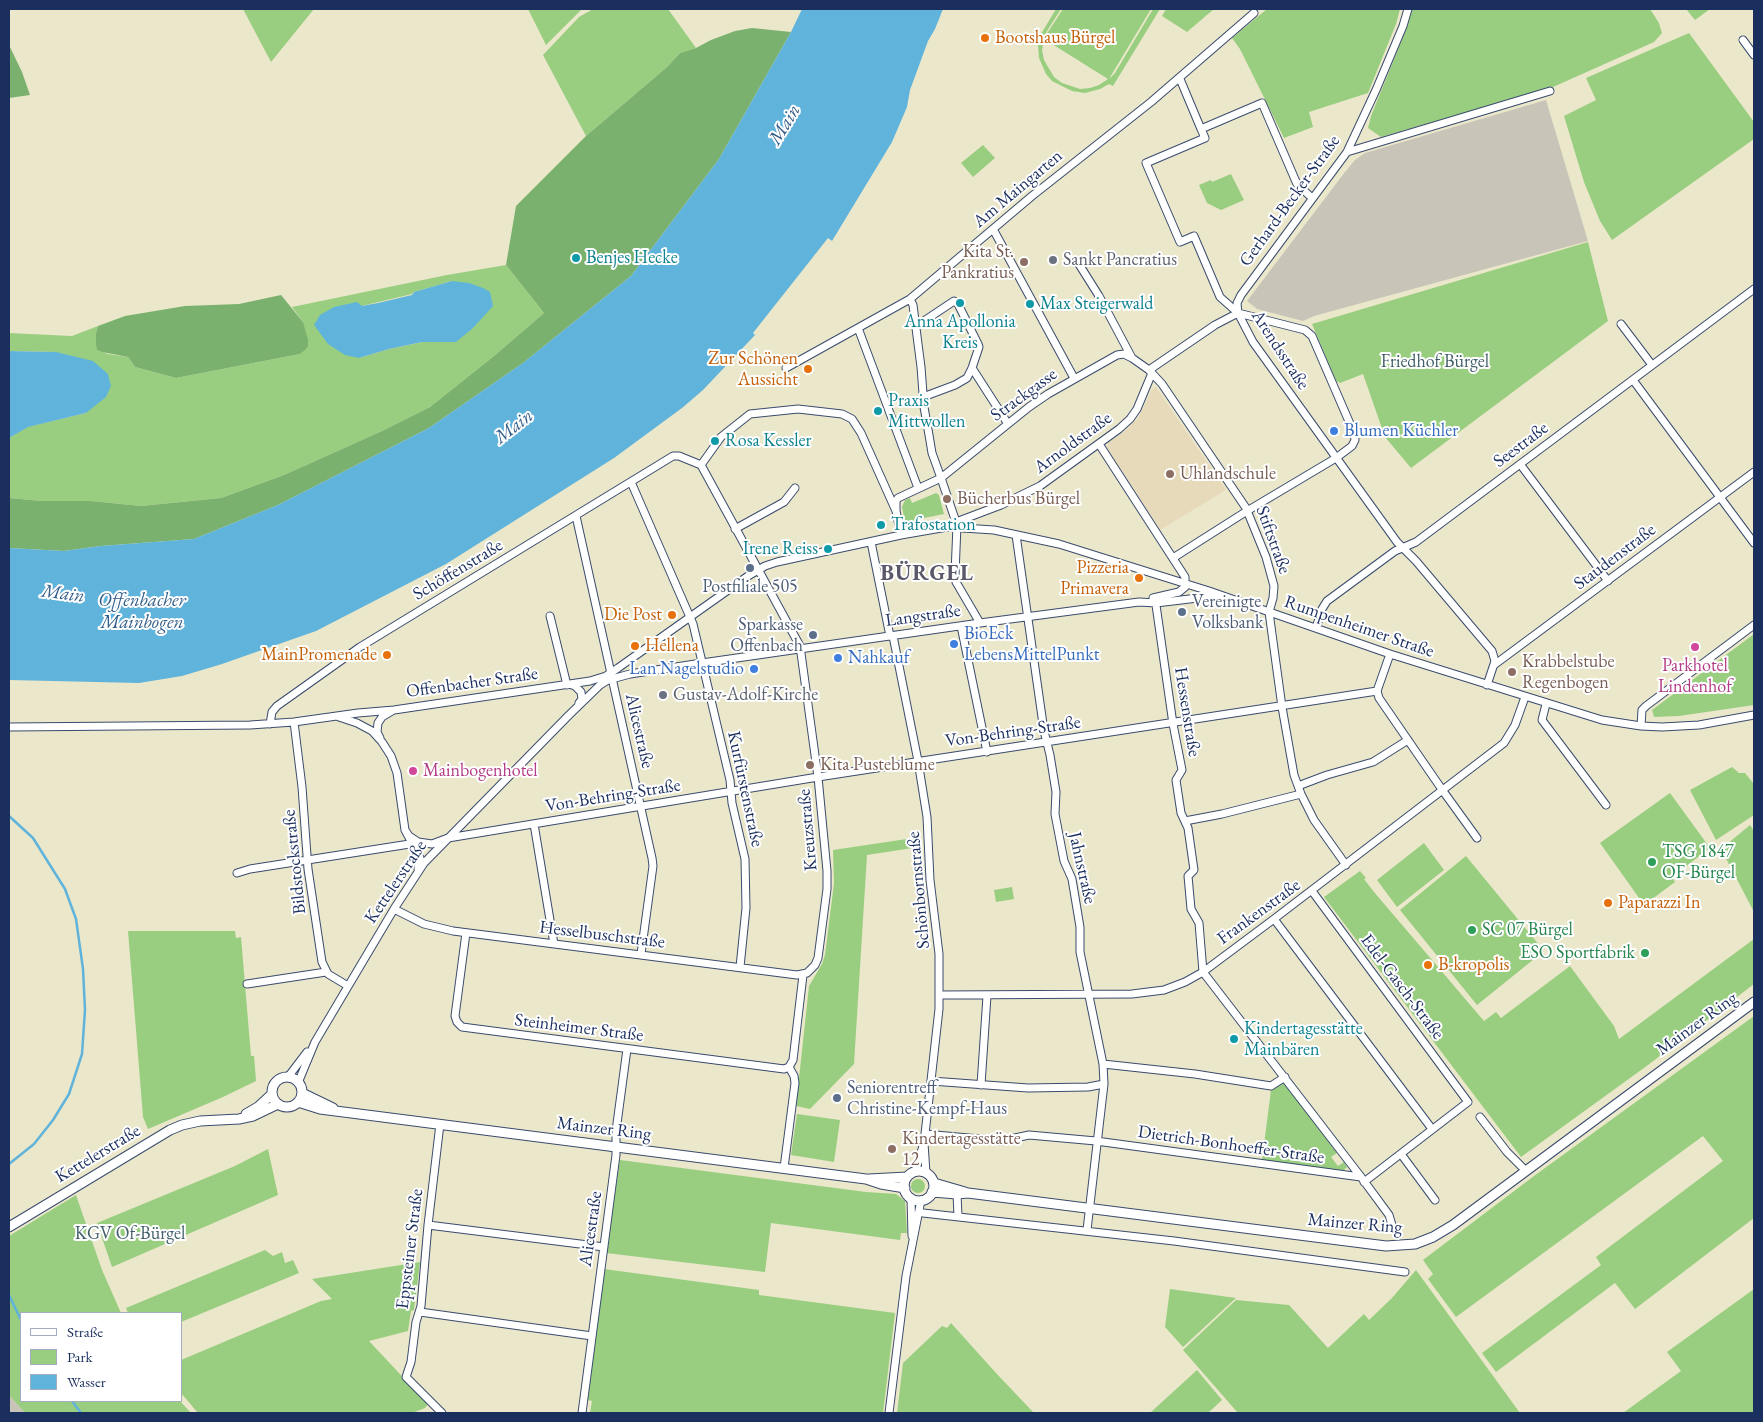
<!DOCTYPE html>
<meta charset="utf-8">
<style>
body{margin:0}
#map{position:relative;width:1763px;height:1422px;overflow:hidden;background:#ebe7ca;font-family:"EB Garamond",serif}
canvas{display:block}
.frame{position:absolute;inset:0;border:10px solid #1b2f5e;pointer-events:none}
.legend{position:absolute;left:20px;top:1312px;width:162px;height:90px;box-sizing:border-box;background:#fff;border:1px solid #a4acbf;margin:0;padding:6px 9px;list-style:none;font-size:15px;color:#1b2f5e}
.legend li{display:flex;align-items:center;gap:10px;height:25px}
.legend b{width:25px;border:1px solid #a4acbf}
</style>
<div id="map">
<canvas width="1763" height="1422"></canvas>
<div class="frame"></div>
<ul class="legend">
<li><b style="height:6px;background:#fff"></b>Straße</li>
<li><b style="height:14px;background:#99ce80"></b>Park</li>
<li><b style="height:14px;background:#60b3db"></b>Wasser</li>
</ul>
</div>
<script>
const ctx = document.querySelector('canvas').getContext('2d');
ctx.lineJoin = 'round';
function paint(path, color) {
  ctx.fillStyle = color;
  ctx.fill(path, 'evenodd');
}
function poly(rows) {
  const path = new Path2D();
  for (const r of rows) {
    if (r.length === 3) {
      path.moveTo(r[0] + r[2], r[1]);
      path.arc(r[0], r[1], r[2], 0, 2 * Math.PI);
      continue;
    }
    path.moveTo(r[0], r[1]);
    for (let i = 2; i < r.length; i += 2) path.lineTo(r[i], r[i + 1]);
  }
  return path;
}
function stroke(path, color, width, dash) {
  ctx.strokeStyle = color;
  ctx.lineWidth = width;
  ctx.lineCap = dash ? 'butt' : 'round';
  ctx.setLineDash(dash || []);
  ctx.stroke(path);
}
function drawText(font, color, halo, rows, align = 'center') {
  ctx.font = font + ' "EB Garamond",serif';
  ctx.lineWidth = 4;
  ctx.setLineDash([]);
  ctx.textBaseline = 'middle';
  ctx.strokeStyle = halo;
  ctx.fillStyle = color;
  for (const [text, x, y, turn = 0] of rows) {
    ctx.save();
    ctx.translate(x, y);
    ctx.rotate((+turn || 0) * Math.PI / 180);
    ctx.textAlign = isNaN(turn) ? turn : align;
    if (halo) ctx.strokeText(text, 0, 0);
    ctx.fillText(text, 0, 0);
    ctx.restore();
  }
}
const built = poly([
 [1156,387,1226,490,1160,530,1107,447,1108,443,1126,430,1138,418,1143,409,1152,389]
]);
const industrial = poly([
 [1546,100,1588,241,1314,316,1303,321,1257,309,1247,301,1345,172,1355,160,1365,153],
 [9,1395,25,1413,9,1413]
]);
const green = poly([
 [243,9,314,9,271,62],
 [528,9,582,9,546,45],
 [593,9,668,9,696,48,680,53,667,67,586,136,543,55,579,17],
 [1056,9,1061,9,1047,31,1044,38,1063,9,1151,9,1109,79,1115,73,1153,9,1160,9,1113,86,1109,84,1100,89,1085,93,1072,91,1052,81,1046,74,1039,58,1038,45,1041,34],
 [1044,39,1108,79,1099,85,1090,88,1080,89,1062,83,1054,77,1044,60,1042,50],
 [1166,9,1214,9,1187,32,1162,16],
 [1267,9,1400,9,1396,24,1368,93,1309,112,1313,127,1284,138,1240,49,1232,38],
 [1412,9,1650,9,1659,23,1662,33,1654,42,1553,87,1381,137,1368,128,1371,116,1407,27],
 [1686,9,1710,9,1695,20],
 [1689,33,1754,122,1754,139,1612,240,1600,221,1584,182,1564,116,1596,100,1586,78],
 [983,145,995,158,973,177,961,163],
 [1231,174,1244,200,1221,210,1207,203,1199,185,1211,180,1212,182],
 [1588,242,1608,321,1411,468,1385,437,1363,374,1340,383,1336,381,1312,324],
 [506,265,544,313,494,356,430,407,382,431,284,475,221,498,141,506,91,501,42,501,9,498,9,438,27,427,86,413,56,352,9,351,9,333,72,336,98,326,96,333,97,350,108,354,128,357,135,367,176,378,300,354,303,322,292,307,447,275],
 [452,281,456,342,422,342,389,349,359,358,362,306,412,294,414,292],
 [936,493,939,495,944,514,914,520,915,525,906,527,902,507,905,500,910,498,912,503],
 [1754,634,1754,705,1679,716,1654,717,1652,710],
 [1732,767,1739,773,1745,773,1754,784,1754,815,1716,840,1690,790],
 [1670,793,1710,848,1672,877,1675,882,1644,905,1600,843],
 [1750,825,1754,831,1754,912,1721,849],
 [920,837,919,847,867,855,854,1064,810,1109,796,1106,809,986,822,964,825,955,834,883,833,850],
 [1424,843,1444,870,1397,907,1377,880],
 [1466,856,1544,951,1477,1005,1400,910],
 [1360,871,1366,878,1364,879,1374,892,1484,1021,1496,1012,1501,1018,1570,966,1614,1026,1619,1039,1754,939,1754,984,1648,1065,1521,1157,1324,897],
 [1012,887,1014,899,996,902,994,890],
 [128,931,235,931,236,938,241,937,251,1056,254,1056,256,1081,223,1097,148,1129,143,1117],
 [1754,1016,1754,1218,1635,1309,1615,1283,1496,1372,1482,1353,1601,1265,1596,1257,1723,1161,1703,1136,1456,1317,1428,1279,1433,1274,1423,1260,1534,1176],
 [1279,1083,1285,1084,1337,1153,1331,1157,1338,1166,1344,1162,1347,1167,1343,1171,1262,1160,1271,1090],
 [797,1114,840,1120,834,1162,791,1155],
 [268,1149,278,1195,112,1267,97,1223,235,1166],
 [620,1160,866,1192,896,1194,905,1201,907,1233,901,1233,900,1240,771,1223,765,1272,606,1253],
 [918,1186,7],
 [76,1195,102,1270,121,1313,21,1313,21,1401,180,1401,191,1413,25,1413,9,1395,9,1236],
 [265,1250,273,1256,282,1252,285,1263,293,1260,299,1273,181,1322,181,1313,128,1313,126,1308],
 [420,1262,414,1310,411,1311,408,1331,369,1341,428,1404,425,1408,412,1413,198,1413,181,1393,181,1360,321,1301,332,1299,312,1279],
 [604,1269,759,1290,759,1295,895,1313,883,1413,590,1413,592,1401,587,1400],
 [1416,1270,1520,1413,1238,1413,1183,1350,1236,1300,1289,1305,1328,1348,1364,1314,1369,1320,1392,1298],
 [1170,1289,1236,1298,1183,1347,1165,1327],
 [1754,1289,1754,1413,1623,1413,1681,1371,1667,1352],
 [951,1323,996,1373,1034,1413,897,1413,903,1363,942,1326,947,1328],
 [1197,1370,1222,1400,1208,1413,1150,1413]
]);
const forest = poly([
 [752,28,791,32,719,159,631,276,523,363,429,428,278,505,194,539,101,546,64,551,9,548,9,498,42,501,91,501,141,506,221,498,284,475,382,431,430,407,494,356,544,313,506,265,516,206,586,136,667,67,680,53,696,48,711,40,735,31],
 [9,45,22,72,30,95,9,98],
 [281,295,303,322,308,340,308,346,306,349,300,354,176,378,135,367,128,357,102,352,97,350,96,345,96,333,98,326,125,316,185,306,239,304]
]);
const water = poly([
 [802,9,943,9,935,29,928,41,910,90,907,107,892,142,832,241,828,238,753,333,755,335,703,390,682,408,614,458,446,564,316,631,222,664,182,676,139,683,9,680,9,548,64,551,101,546,194,539,278,505,429,428,523,363,631,276,719,159,791,32],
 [452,281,469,283,483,288,490,292,493,306,473,328,456,342,422,342,389,349,359,358,345,355,328,344,314,325,320,315,334,307,357,302,362,306,378,303,412,295,414,292],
 [9,351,56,352,93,361,108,374,111,386,106,397,86,413,28,427,9,438]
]);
const stream = poly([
 [9,816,33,838,65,889,76,919,83,969,85,1010,82,1054,69,1094,53,1120,34,1144,9,1164],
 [9,1295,21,1320],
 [72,1401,81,1413]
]);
const minor = poly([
 [1743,40,1754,55],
 [1180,79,1201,129,1262,103,1297,184,1312,198],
 [1347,152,1550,91],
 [993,229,1074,378],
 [1077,261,1099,296,1132,358,1149,370,1162,384,1246,508,1266,557,1274,586,1273,598,1269,612,1282,707,1294,775,1301,794,1314,820,1346,865],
 [910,299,913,305,921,367,924,407,929,435,932,453,941,478,1029,407,1048,394,1117,355,1124,354,1132,358],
 [1238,313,1253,342,1397,542,1416,561,1492,651,1495,661,1487,685],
 [915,324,924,321,954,301,958,304,978,344,979,347,972,368,967,378,955,385,923,397],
 [1621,324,1652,365],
 [858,328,918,488],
 [786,368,910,299,1032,196,1151,102,1254,13],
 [972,368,1008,424],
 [1149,370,1215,325,1238,313,1237,303,1241,295,1347,152,1376,90,1403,26,1408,9],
 [1633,380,1754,543],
 [1099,444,1185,577,1185,587,1179,592,1153,598],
 [1520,464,1608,581],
 [701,465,721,437,750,414,798,409,842,414,852,419,861,433,896,511],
 [631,482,693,624,730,780,732,803,745,859,746,908,740,967],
 [576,516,652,858,653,866,641,954],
 [956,522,1001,505,1040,486,1119,429,1130,419,1137,409,1152,373],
 [735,529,784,502,795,488],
 [901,535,896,511,896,501,898,498,941,478,957,525,955,574,956,582,980,623],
 [1016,535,1044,731,1050,755,1056,792,1055,814,1064,861,1072,879,1080,927,1080,952,1103,1064,1104,1084,1087,1230],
 [871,542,890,636],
 [1173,558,1247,511,1336,458,1352,446,1355,440,1354,433,1312,336,1305,330,1238,313,1220,297,1194,236,1180,242,1146,163,1205,138,1201,129],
 [1155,598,1173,724,1182,770,1176,780,1181,813,1188,828,1194,870,1188,876,1191,909,1199,923,1203,972,1361,1177,1389,1215,1392,1225],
 [550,616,567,685],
 [961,626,987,752],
 [1316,628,1322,609,1327,601,1395,551,1416,542,1754,289],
 [893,636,918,761,927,817,930,880,939,954,939,1009,924,1143,926,1173],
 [1390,654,1377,691,1379,698,1443,791,1477,838],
 [1494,665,1754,472],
 [569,684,575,686,581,692,582,699,579,703],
 [1546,704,1542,720,1606,805],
 [339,717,357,723,372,731,382,742,391,756,397,773,405,830,420,858,418,869],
 [294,722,302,787,308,869,322,962,328,974,348,986],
 [270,724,272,712,277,706,360,647,673,456,679,456,701,465,800,646,818,777,827,871,827,889,818,958,815,965,807,973,797,975,453,931,424,924,394,909],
 [1641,726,1642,710,1646,706,1754,625],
 [9,727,250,725,294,722,358,713,394,710,590,681,606,676,618,668,748,576,765,566,777,562,901,535,947,527,994,530,1059,544,1209,591,1390,654,1602,720,1641,726,1662,727,1699,725,1754,715],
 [380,738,377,732,378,723,382,717,392,711],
 [1298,786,1327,775,1373,762,1408,740],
 [1185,821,1222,814,1301,794],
 [534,824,554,944],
 [405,830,409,836,418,842,432,844,448,838,818,777,1377,691],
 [237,873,250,869,416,843],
 [1312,891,1468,1102,1364,1182],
 [1274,919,1432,1129],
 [466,933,455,1016,457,1022,462,1027,723,1061,784,1069,789,1067,793,1060,803,975],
 [247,984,326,972],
 [940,995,1132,994,1164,990,1185,982,1203,972,1274,919,1504,743,1515,725,1525,697],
 [1103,1064,1195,1074,1271,1086,1285,1077],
 [288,1077,307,1052],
 [931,1081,1028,1088,1088,1087,1104,1084],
 [298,1083,315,1042,394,909,424,863,569,715,600,685,608,680,630,674,702,663,980,623,1139,602,1156,603,1206,597,1220,597],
 [981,1085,987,996],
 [1480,1117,1507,1152,1525,1170],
 [440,1124,428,1225,421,1306,416,1322,411,1362,406,1377,442,1413],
 [925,1134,1001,1141,1029,1135,1096,1141,1361,1177],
 [1401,1154,1435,1200],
 [784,1168,795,1083,794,1076,789,1067],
 [915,1172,923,1146],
 [957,1194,958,1216],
 [911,1198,912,1236],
 [923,1213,1174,1241,1405,1272],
 [428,1225,604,1247],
 [420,1312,592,1336],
 [582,1413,616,1155,616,1131,627,1049],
 [889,1413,906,1276,921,1200]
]);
const tertiary = poly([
 [287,1092,15],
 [302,1093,333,1108],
 [298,1102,320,1109,866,1179,881,1184,905,1188],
 [246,1114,258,1107,272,1094],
 [919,1186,15],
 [869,1179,907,1177],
 [934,1183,965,1192],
 [932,1192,957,1194,968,1193,1386,1246,1415,1244,1433,1237,1453,1225,1754,1002],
 [9,1227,170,1130,182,1125,200,1121,239,1119,253,1116,278,1104]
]);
const markers = [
 [985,38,5,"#e8710a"],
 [576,258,5,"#0f9aa8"],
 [1053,260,5,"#6b7280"],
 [1024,262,5,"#8d6e63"],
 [960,303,5,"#0f9aa8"],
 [1030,304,5,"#0f9aa8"],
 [808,369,5,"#e8710a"],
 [878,411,5,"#0f9aa8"],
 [1334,431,5,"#3f7fe0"],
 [715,441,5,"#0f9aa8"],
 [1170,474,5,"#8d6e63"],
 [947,499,5,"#8d6e63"],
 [881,525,5,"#0f9aa8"],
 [828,549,5,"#0f9aa8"],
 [750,568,5,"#5c6f8a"],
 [1139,578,5,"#e8710a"],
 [1182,612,5,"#5c6f8a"],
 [672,615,5,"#e8710a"],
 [813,635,5,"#5c6f8a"],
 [954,644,5,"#3f7fe0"],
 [635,646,5,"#e8710a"],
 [1695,647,5,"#d1479c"],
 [387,655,5,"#e8710a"],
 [838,658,5,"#3f7fe0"],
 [754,669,5,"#3f7fe0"],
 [1512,672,5,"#8d6e63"],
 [663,695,5,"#6b7280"],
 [810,765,5,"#8d6e63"],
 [413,771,5,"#d1479c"],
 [1652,862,5,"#2e9e5b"],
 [1608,903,5,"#e8710a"],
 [1472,930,5,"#2e9e5b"],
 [1645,953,5,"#2e9e5b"],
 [1428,965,5,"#e8710a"],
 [1234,1039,5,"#0f9aa8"],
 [837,1098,5,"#5c6f8a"],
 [892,1149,5,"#8d6e63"]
];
const foodNames = [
 ["Bootshaus Bürgel",995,38],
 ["Zur Schönen",798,359,"right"],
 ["Aussicht",798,380,"right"],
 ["Pizzeria",1129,568,"right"],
 ["Primavera",1129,589,"right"],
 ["Die Post",662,615,"right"],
 ["Hellena",645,646],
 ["MainPromenade",377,655,"right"],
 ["Paparazzi In",1618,903],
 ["B-kropolis",1438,965]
];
const streetNames = [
 ["Am Maingarten",1018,189,-40],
 ["Gerhard-Becker-Straße",1290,201,-54],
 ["Arendsstraße",1280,350,57],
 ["Strackgasse",1024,395,-36],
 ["Arnoldstraße",1073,443,-36],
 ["Seestraße",1521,445,-37],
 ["Stiftstraße",1273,540,70],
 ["Staudenstraße",1615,557,-37],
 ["Schöffenstraße",458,570,-31],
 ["Langstraße",923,616,-8],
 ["Rumpenheimer Straße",1359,627,19],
 ["Offenbacher Straße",472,683,-8],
 ["Hessenstraße",1187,712,81],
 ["Alicestraße",639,731,77],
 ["Von-Behring-Straße",1013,732,-8],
 ["Kurfürstenstraße",745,789,78],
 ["Von-Behring-Straße",613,796,-9],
 ["Kreuzstraße",808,830,-95],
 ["Bildstockstraße",295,862,-96],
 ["Jahnstraße",1082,868,77],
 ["Kettelerstraße",396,882,-56],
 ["Schönbornstraße",919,890,-95],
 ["Frankenstraße",1259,912,-36],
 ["Hesselbuschstraße",602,935,7],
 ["Edel-Gasch-Straße",1402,987,53],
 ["Mainzer Ring",1697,1024,-36],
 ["Steinheimer Straße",579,1028,7],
 ["Mainzer Ring",604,1129,7],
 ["Dietrich-Bonhoeffer-Straße",1231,1145,8],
 ["Kettelerstraße",98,1154,-31],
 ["Mainzer Ring",1355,1224,5],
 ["Alicestraße",591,1229,-82],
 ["Eppsteiner Straße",410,1249,-83]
];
const educationNames = [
 ["Kita St.",1014,252,"right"],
 ["Pankratius",1014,273,"right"],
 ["Uhlandschule",1180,474],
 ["Bücherbus Bürgel",957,499],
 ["Krabbelstube",1522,662],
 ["Regenbogen",1522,683],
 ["Kita Pusteblume",820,765],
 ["Kindertagesstätte",902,1139],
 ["12",902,1160]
];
const cultureNames = [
 ["Benjes Hecke",586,258],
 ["Max Steigerwald",1040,304],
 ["Anna Apollonia",960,322,"center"],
 ["Kreis",960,343,"center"],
 ["Praxis",888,401],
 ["Mittwollen",888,422],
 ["Rosa Kessler",725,441],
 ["Trafostation",891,525],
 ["Irene Reiss",818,549,"right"],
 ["Kindertagesstätte",1244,1029],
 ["Mainbären",1244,1050]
];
const worshipNames = [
 ["Sankt Pancratius",1063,260],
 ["Gustav-Adolf-Kirche",673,695]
];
const parkNames = [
 ["Friedhof Bürgel",1435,362],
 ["KGV Of-Bürgel",130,1234]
];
const shopNames = [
 ["Blumen Küchler",1344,431],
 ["BioEck",964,634],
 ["LebensMittelPunkt",964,655],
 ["Nahkauf",848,658],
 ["Lan Nagelstudio",744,669,"right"]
];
const serviceNames = [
 ["Postfiliale 505",750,587,"center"],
 ["Vereinigte",1192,602],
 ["Volksbank",1192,623],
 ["Sparkasse",803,625,"right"],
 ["Offenbach",803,646,"right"],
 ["Seniorentreff",847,1088],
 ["Christine-Kempf-Haus",847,1109]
];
const hotelNames = [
 ["Parkhotel",1695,666],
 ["Lindenhof",1695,687],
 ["Mainbogenhotel",423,771,"left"]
];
const leisureNames = [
 ["TSG 1847",1662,852],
 ["OF-Bürgel",1662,873],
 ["SC 07 Bürgel",1482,930],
 ["ESO Sportfabrik",1635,953,"right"]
];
const waterNames = [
 ["Main",785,125,-59],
 ["Main",514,427,-38],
 ["Main",63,594,7],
 ["Offenbacher",142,601],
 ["Mainbogen",142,623]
];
const districtNames = [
 ["BÜRGEL",927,574]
];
paint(built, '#e7daba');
paint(industrial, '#c8c4b8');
paint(green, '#99ce80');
paint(forest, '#7ab16e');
paint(water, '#60b3db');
stroke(stream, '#60b3db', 2.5);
stroke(minor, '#3a4b6e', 9);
stroke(tertiary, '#3a4b6e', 11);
stroke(minor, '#fff', 7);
stroke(tertiary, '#fff', 9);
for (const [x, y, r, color] of markers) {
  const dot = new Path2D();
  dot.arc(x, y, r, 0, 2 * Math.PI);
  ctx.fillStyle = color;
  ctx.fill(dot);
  stroke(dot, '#fff', 2);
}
drawText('18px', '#c56008', '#fff', foodNames, 'left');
drawText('18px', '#1b2f5e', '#fff', streetNames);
drawText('18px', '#785e54', '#fff', educationNames, 'left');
drawText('18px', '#0d838f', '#fff', cultureNames, 'left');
drawText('18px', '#5b616d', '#fff', worshipNames, 'left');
drawText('18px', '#415f68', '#fff', parkNames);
drawText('18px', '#366cbe', '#fff', shopNames, 'left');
drawText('18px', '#4e5e75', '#fff', serviceNames, 'left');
drawText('18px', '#b23c85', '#fff', hotelNames);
drawText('18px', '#27864d', '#fff', leisureNames, 'left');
drawText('italic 19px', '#335d8a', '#fff', waterNames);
ctx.letterSpacing = '1px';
drawText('bold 22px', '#5b5969', '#fff', districtNames);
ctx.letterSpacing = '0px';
</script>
